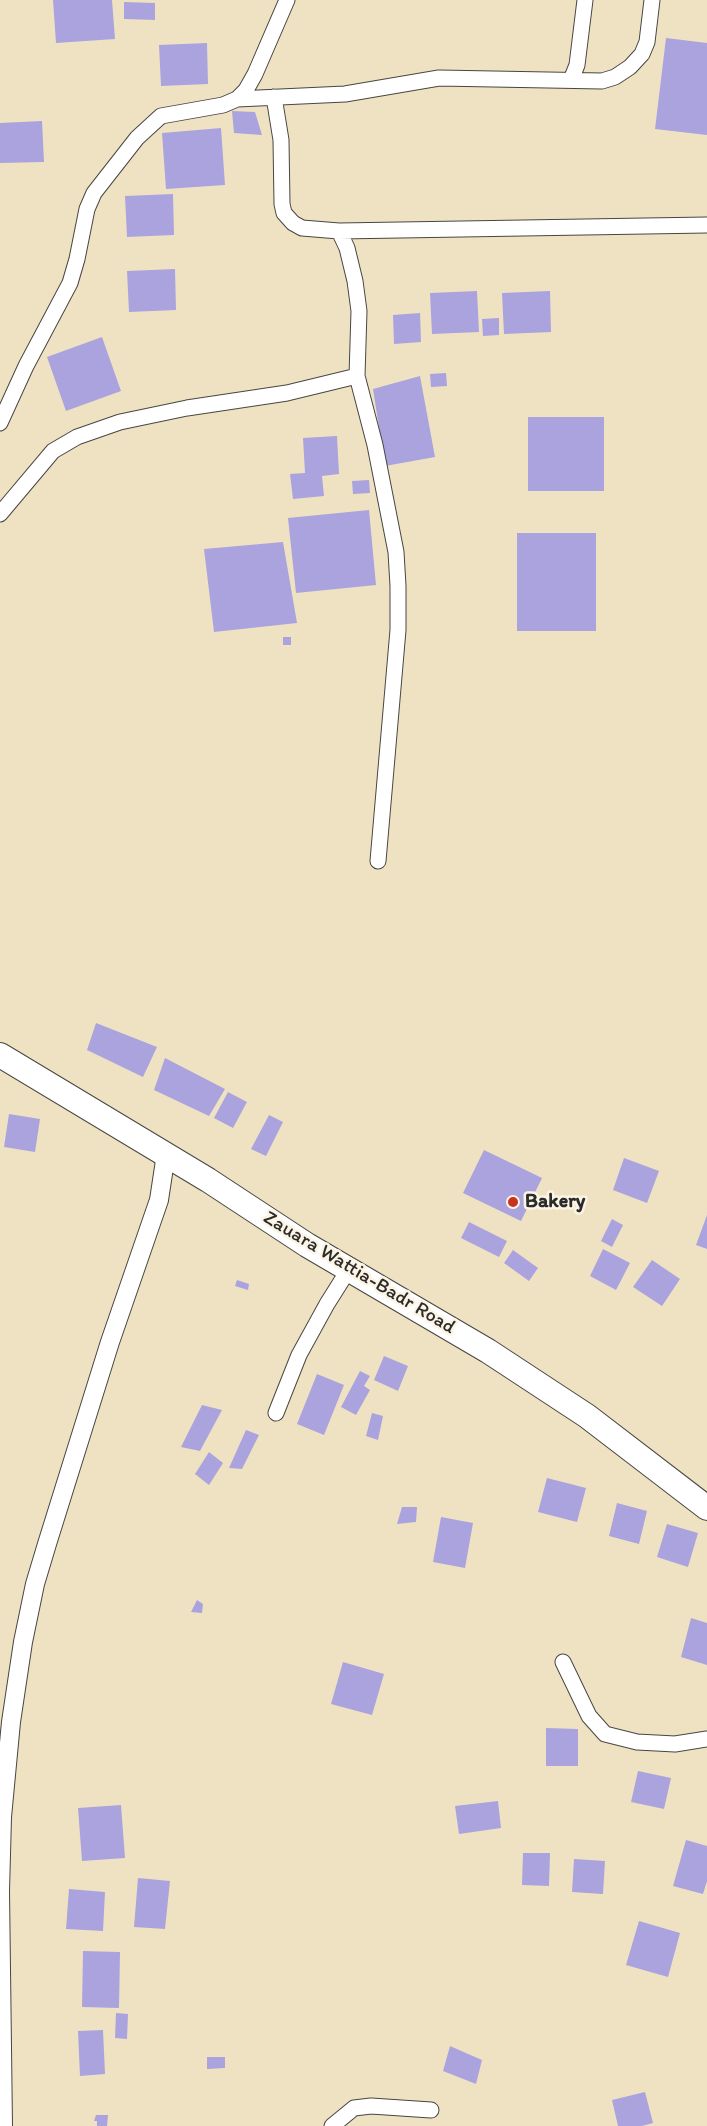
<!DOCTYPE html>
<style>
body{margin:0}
canvas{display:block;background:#eee2c2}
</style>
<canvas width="707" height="2126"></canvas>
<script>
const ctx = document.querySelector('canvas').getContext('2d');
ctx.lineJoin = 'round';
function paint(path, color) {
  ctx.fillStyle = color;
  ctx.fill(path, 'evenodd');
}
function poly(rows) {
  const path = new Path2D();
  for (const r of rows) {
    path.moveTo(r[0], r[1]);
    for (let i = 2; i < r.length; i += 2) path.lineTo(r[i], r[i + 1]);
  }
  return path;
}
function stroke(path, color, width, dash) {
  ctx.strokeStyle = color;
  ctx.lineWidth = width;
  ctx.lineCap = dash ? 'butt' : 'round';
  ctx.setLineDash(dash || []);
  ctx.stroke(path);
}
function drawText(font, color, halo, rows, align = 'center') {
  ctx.font = font + ' Itim,sans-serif';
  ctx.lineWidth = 5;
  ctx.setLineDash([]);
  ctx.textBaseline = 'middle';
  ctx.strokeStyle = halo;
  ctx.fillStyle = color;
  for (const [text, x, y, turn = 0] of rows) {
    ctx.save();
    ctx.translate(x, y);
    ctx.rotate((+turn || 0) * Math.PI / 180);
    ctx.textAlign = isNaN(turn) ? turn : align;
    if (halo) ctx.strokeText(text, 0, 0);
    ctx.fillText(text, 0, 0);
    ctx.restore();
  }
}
const building = poly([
 [53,0,112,0,115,39,56,43],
 [124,2,155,3,155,20,124,19],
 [666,38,707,43,707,135,655,129],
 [207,43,208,84,161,86,159,45],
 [232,111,255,112,262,135,234,133],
 [42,121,44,162,0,163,0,123],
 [221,128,225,185,166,189,162,133],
 [173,194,174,235,127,237,125,196],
 [175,269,176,310,129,312,127,271],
 [477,291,479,332,432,334,430,293],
 [550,291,551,332,504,334,502,293],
 [420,313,421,342,394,344,393,315],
 [499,318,499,335,483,336,482,319],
 [102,337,121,391,66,411,47,357],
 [446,373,447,386,431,387,430,374],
 [420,376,435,457,385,466,373,389],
 [528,417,604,417,604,491,528,491],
 [337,436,339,474,322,476,324,496,293,499,290,474,305,473,303,438],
 [369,480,370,493,353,494,352,481],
 [369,510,376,585,296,593,288,518],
 [517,533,596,533,596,631,517,631],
 [283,542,297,623,214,632,204,549],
 [283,637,291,637,291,645,283,645],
 [96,1023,157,1047,143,1077,87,1050],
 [165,1058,225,1089,209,1116,154,1090],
 [228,1092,247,1102,233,1128,214,1118],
 [9,1114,40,1119,35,1152,4,1147],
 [269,1115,283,1122,266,1156,251,1149],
 [484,1150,542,1178,521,1221,463,1193],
 [624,1158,659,1171,647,1203,613,1190],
 [707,1215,707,1249,696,1245],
 [612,1219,623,1225,612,1247,601,1241],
 [469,1222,507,1241,499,1257,461,1238],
 [603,1249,630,1263,616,1290,590,1276],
 [513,1250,538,1268,529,1281,504,1263],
 [652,1260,680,1279,662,1306,633,1287],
 [237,1280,249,1284,248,1290,235,1286],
 [384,1356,408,1366,398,1391,374,1380],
 [360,1371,370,1376,364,1386,370,1390,356,1415,341,1407],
 [317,1374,344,1385,324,1435,297,1424],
 [202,1405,222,1410,200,1451,181,1447],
 [372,1413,383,1416,378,1440,366,1436],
 [246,1430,259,1435,242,1469,229,1468],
 [209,1452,223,1463,209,1485,195,1474],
 [547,1478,586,1488,577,1522,538,1512],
 [617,1503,647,1511,639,1544,609,1536],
 [402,1507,417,1507,416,1522,397,1524],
 [441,1517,473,1523,465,1568,433,1562],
 [667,1524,698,1533,688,1567,657,1557],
 [197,1600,203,1604,202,1613,191,1612],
 [691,1618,707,1623,707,1665,681,1657],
 [343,1662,384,1674,372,1715,331,1704],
 [546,1728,578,1729,578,1766,546,1766],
 [638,1771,671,1778,664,1809,631,1802],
 [498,1801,501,1828,459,1834,455,1806],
 [121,1805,125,1858,82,1861,78,1808],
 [686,1840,707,1846,707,1881,703,1894,673,1886],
 [523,1853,550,1853,549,1886,522,1885],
 [574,1859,605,1861,603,1894,572,1892],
 [138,1878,170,1881,165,1929,134,1927],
 [69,1889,105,1892,103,1931,66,1929],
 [639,1921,680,1933,668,1977,626,1965],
 [83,1951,120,1952,119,2008,82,2007],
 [116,2013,128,2014,127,2039,115,2038],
 [103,2030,105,2074,80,2076,78,2031],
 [450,2046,482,2060,476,2084,443,2071],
 [207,2057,225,2057,225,2068,207,2069],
 [645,2092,653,2123,642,2126,618,2126,612,2100],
 [96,2115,108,2115,107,2126,97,2126,97,2121,94,2121]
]);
const minor = poly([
 [571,80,577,65,585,0],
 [274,97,281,140,282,204,284,213,293,223,302,228,339,231,347,248,355,281,359,311,357,376,375,445,396,552,398,586,398,630,378,861],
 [237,99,345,94,439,78,602,81,615,77,630,67,642,54,647,42,652,0],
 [339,231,707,225],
 [0,423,26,366,70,283,77,259,87,209,94,193,137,138,161,116,223,105,237,99,246,90,255,74,287,0],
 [0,514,53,451,77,437,120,422,187,408,287,393,357,376],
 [276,1413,299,1355,327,1304,349,1269],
 [563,1662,589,1716,605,1734,637,1742,675,1744,707,1739],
 [332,2126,354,2108,371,2106,431,2110]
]);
const tertiary = poly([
 [3,2126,0,1891,2,1817,11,1722,23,1642,35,1584,47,1544,110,1342,159,1200,166,1154]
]);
const trunk = poly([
 [0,1055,208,1180,307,1245,488,1351,587,1416,707,1508]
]);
const markers = [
 [513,1202,6,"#c8321e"]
];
const poiNames = [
 ["Bakery",525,1202]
];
const streetNames = [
 ["Zauara Wattia-Badr Road",359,1273,31]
];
paint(building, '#aba3de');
stroke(minor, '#484642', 17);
stroke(tertiary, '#484642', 20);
stroke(trunk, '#484642', 26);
stroke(minor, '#fff', 15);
stroke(tertiary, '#fff', 18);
stroke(trunk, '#fff', 24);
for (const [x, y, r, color] of markers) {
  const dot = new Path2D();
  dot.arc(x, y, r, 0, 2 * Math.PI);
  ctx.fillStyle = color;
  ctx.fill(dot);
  stroke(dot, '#fcf5e5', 2);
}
drawText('bold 20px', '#2b2b2b', '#fcf5e5', poiNames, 'left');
drawText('20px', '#2b2b2b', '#fcf5e5', streetNames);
</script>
